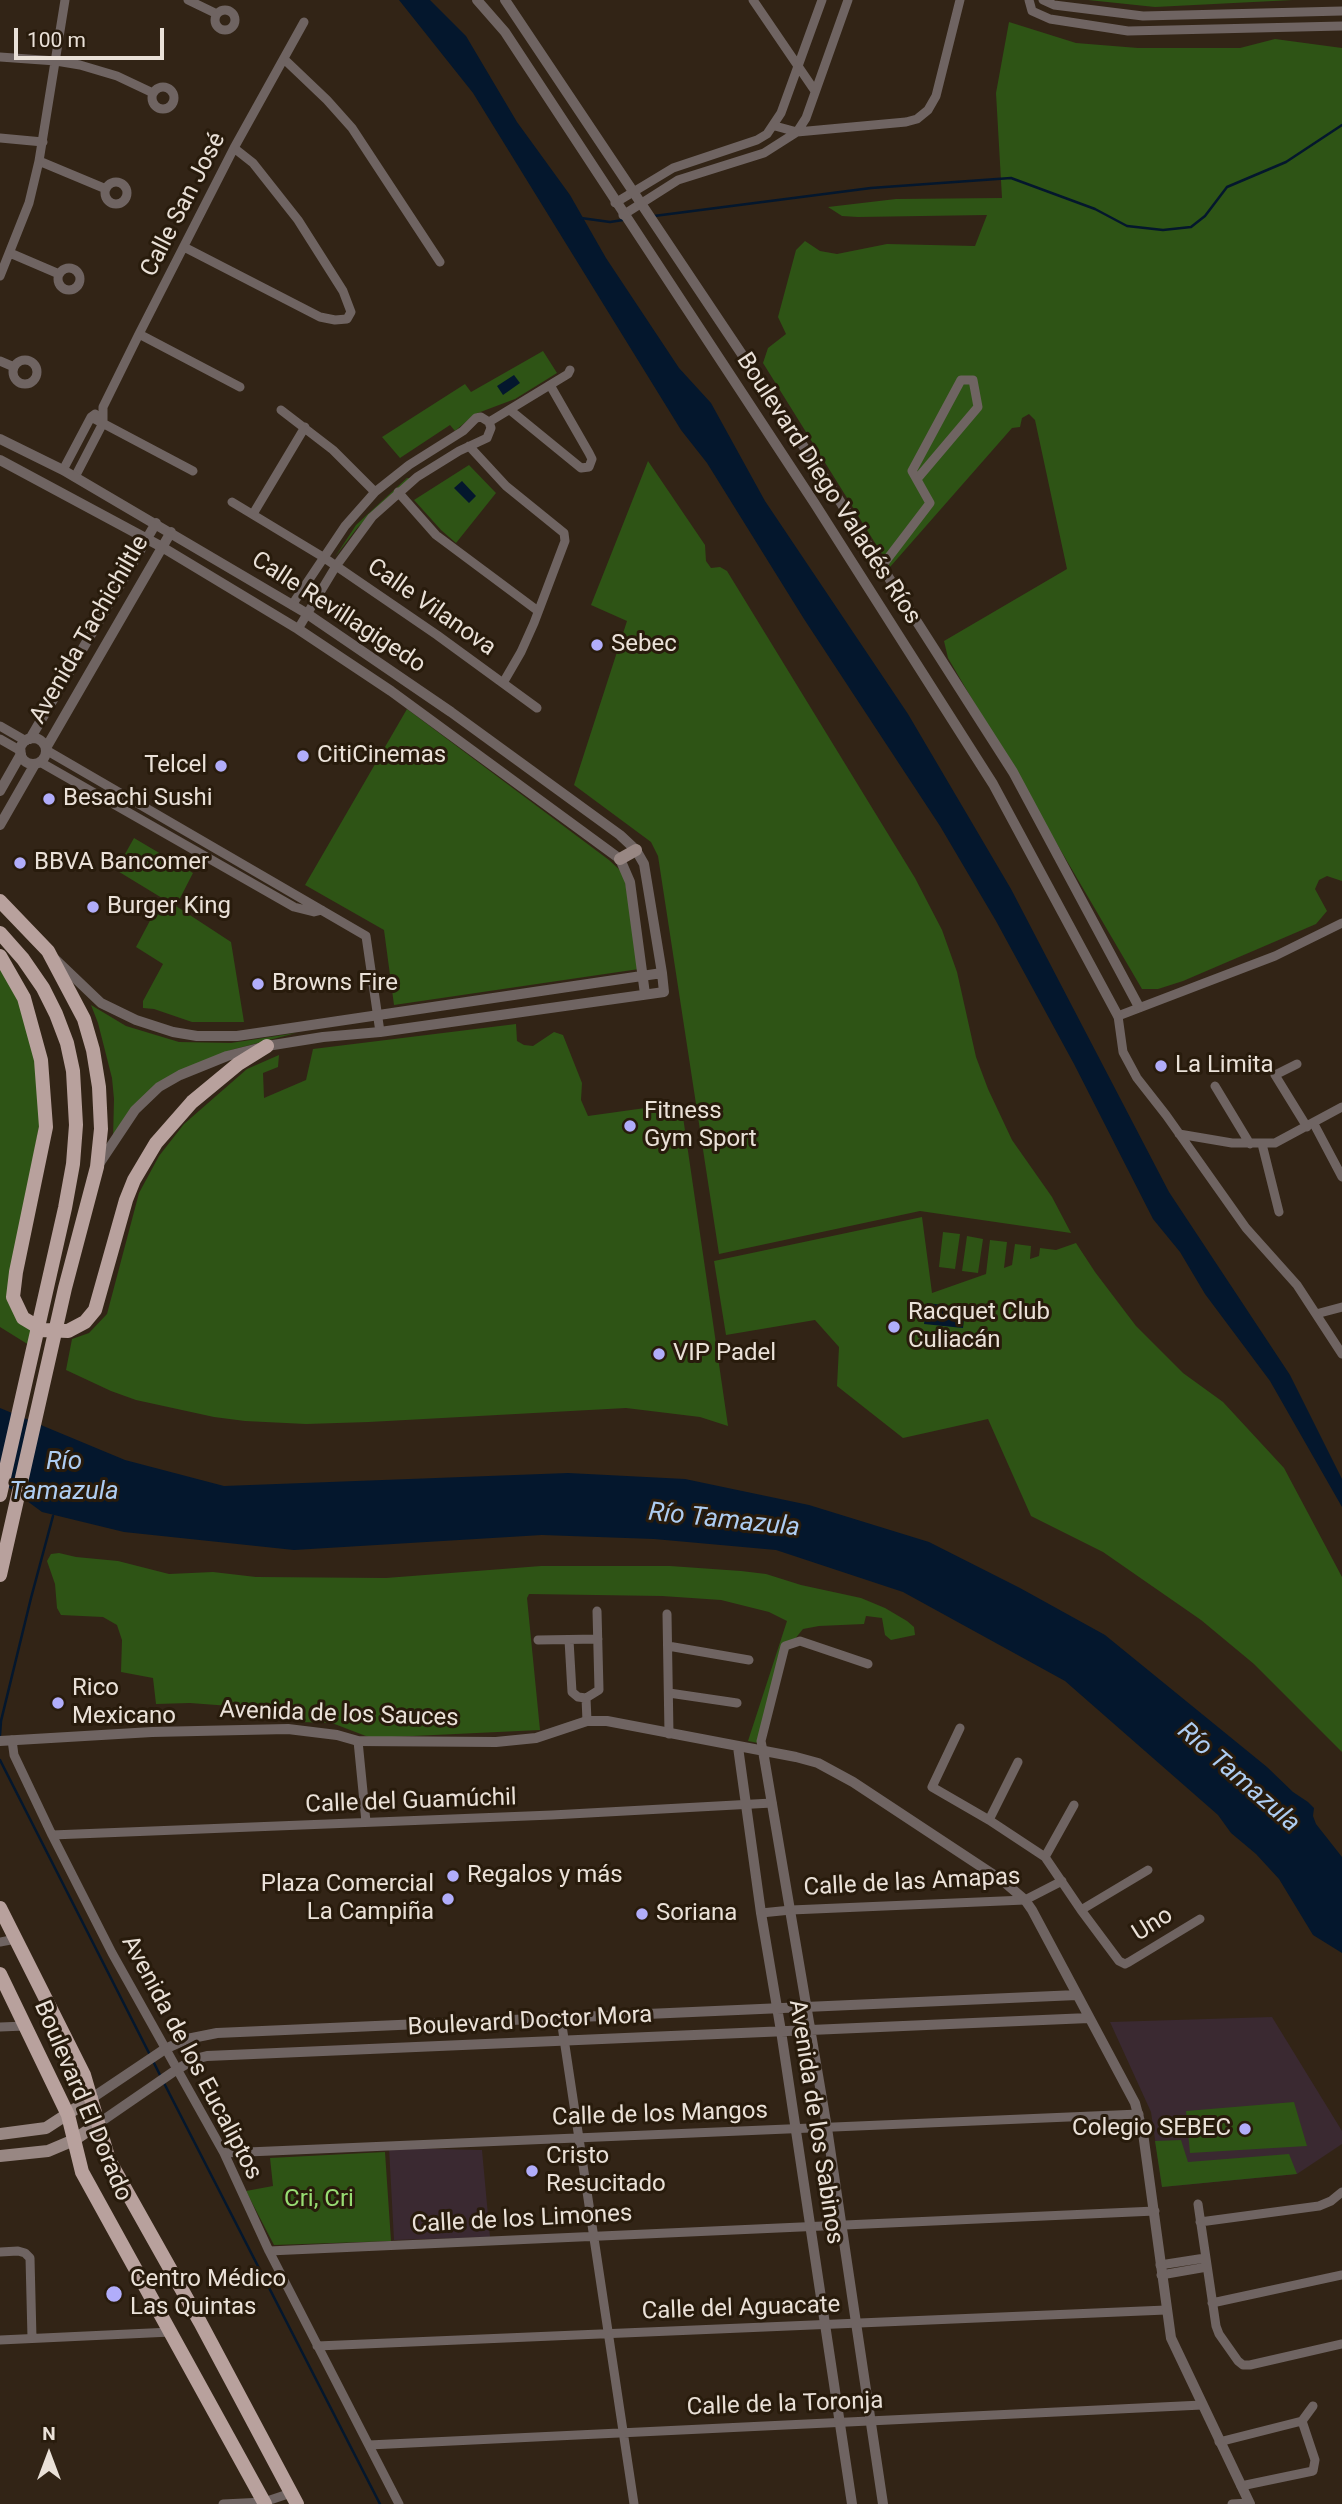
<!DOCTYPE html>
<meta charset="utf-8">
<style>
body{margin:0}
#map{position:relative;width:1342px;height:2504px;overflow:hidden;background:#322416;font-family:Roboto,sans-serif}
canvas{display:block}
.north{position:absolute;left:14px;top:2420px;width:70px;height:70px;-webkit-text-stroke:5px #281b0c;paint-order:stroke;rotate:0deg;font-size:19px;font-weight:700;line-height:28px;text-align:center;color:#eae1d8}
.north::after{content:'';display:block;margin:auto;width:24px;height:32px;background:#eae1d8;clip-path:polygon(50% 0,100% 100%,50% 72%,0 100%)}
.scale{position:absolute;left:14px;top:28px;width:150px;height:32px;box-sizing:border-box;border:4px solid #eae1d8;border-top:0;padding-left:9px;font-size:21px;line-height:24px;white-space:nowrap;color:#eae1d8;-webkit-text-stroke:5px #281b0c;paint-order:stroke}
</style>
<div id="map">
<canvas width="1342" height="2504"></canvas>
<div class="north">N</div>
<div class="scale">100 m</div>
</div>
<script>
const ctx = document.querySelector('canvas').getContext('2d');
ctx.lineJoin = 'round';
function paint(path, color) {
  ctx.fillStyle = color;
  ctx.fill(path, 'evenodd');
}
function poly(rows) {
  const path = new Path2D();
  for (const r of rows) {
    if (r.length === 3) {
      path.moveTo(r[0] + r[2], r[1]);
      path.arc(r[0], r[1], r[2], 0, 2 * Math.PI);
      continue;
    }
    path.moveTo(r[0], r[1]);
    for (let i = 2; i < r.length; i += 2) path.lineTo(r[i], r[i + 1]);
  }
  return path;
}
function stroke(path, color, width, dash) {
  ctx.strokeStyle = color;
  ctx.lineWidth = width;
  ctx.lineCap = dash ? 'butt' : 'round';
  ctx.setLineDash(dash || []);
  ctx.stroke(path);
}
function drawText(font, color, halo, rows, align = 'center') {
  ctx.font = font + ' Roboto,sans-serif';
  ctx.lineWidth = 6;
  ctx.setLineDash([]);
  ctx.textBaseline = 'middle';
  ctx.strokeStyle = halo;
  ctx.fillStyle = color;
  for (const [text, x, y, turn = 0] of rows) {
    ctx.save();
    ctx.translate(x, y);
    ctx.rotate((+turn || 0) * Math.PI / 180);
    ctx.textAlign = isNaN(turn) ? turn : align;
    if (halo) ctx.strokeText(text, 0, 0);
    ctx.fillText(text, 0, 0);
    ctx.restore();
  }
}
const education = poly([
 [1272,2017,1342,2131,1342,2144,1297,2174,1162,2187,1151,2112,1110,2022],
 [389,2148,482,2150,490,2237,394,2240]
]);
const green = poly([
 [1088,0,1293,0,1155,7],
 [1009,22,1076,43,1138,48,1240,48,1275,39,1342,48,1342,881,1327,876,1319,880,1315,889,1327,911,1316,924,1183,981,1158,989,1142,989,948,658,944,641,1067,569,1035,420,1029,414,1022,418,1020,427,1012,428,890,567,763,363,768,348,786,334,778,317,796,250,805,241,820,251,837,254,887,244,975,246,987,215,858,217,842,216,828,207,896,199,1002,198,996,93],
 [543,351,557,373,515,399,475,414,455,431,450,425,400,458,382,437,465,384,471,392],
 [648,461,705,545,706,561,711,568,720,567,727,571,915,878,942,930,957,972,976,1057,988,1089,1012,1140,1052,1197,1071,1233,920,1211,719,1254,658,856,651,842,574,785,627,621,591,605],
 [469,465,496,493,456,543,441,530,414,500],
 [407,478,409,478,409,480,358,527,335,557,356,525],
 [407,709,609,860,622,872,625,880,639,969,394,1005,384,930,305,885],
 [134,838,193,873,176,906,231,942,244,1022,192,1022,154,1009,143,1008,143,1001,163,964,136,947,162,898,116,870],
 [0,969,18,996,36,1051,42,1110,9,1289,33,1331,29,1345,0,1327],
 [91,1005,126,1026,179,1042,231,1043,296,1033,231,1050,164,1081,113,1141,114,1099,112,1078,98,1023],
 [516,1024,517,1041,524,1045,533,1046,554,1032,563,1035,582,1083,581,1100,588,1116,681,1103,728,1426,700,1417,626,1408,369,1422,306,1424,245,1421,214,1417,136,1400,111,1391,66,1370,72,1339,89,1333,107,1314,139,1193,159,1156,184,1124,247,1069,279,1055,278,1067,263,1073,264,1098,306,1080,313,1049],
 [922,1217,932,1293,986,1274,990,1240,1007,1242,1004,1268,1012,1265,1015,1244,1031,1246,1030,1259,1039,1256,1040,1248,1056,1250,1076,1243,1095,1272,1136,1326,1183,1373,1223,1402,1284,1468,1342,1577,1342,1752,1254,1664,1201,1620,1103,1552,1031,1516,988,1419,903,1438,837,1386,839,1347,815,1320,726,1335,714,1261],
 [943,1232,960,1234,955,1269,939,1267],
 [967,1236,983,1239,978,1273,962,1271],
 [59,1553,76,1557,118,1561,169,1574,213,1572,256,1577,386,1578,541,1566,670,1566,741,1571,766,1574,801,1585,861,1598,885,1608,907,1621,914,1627,915,1635,891,1640,885,1635,882,1618,866,1616,864,1624,819,1626,803,1629,790,1645,758,1743,748,1741,787,1621,769,1612,721,1600,662,1596,529,1594,527,1598,540,1730,371,1738,332,1723,299,1722,301,1718,296,1711,190,1703,156,1704,153,1678,121,1672,122,1640,117,1625,103,1617,61,1615,57,1608,55,1584,47,1561,51,1554],
 [1294,2102,1307,2146,1190,2153,1186,2111],
 [1181,2140,1188,2162,1289,2154,1297,2174,1162,2187,1155,2141],
 [385,2152,391,2241,274,2245,246,2191,273,2186,270,2158]
]);
const water = poly([
 [399,0,430,0,466,36,517,122,570,195,606,258,679,368,711,403,765,501,908,714,1011,889,1169,1192,1290,1375,1342,1479,1342,1507,1270,1381,1205,1294,1180,1252,1153,1219,1074,1064,996,921,940,826,804,619,707,463,681,430,473,93],
 [514,375,520,383,503,395,497,386],
 [462,481,476,496,469,503,454,488],
 [927,1303,965,1308,963,1328,924,1324],
 [0,1408,125,1460,224,1486,568,1473,685,1479,809,1505,929,1542,1020,1588,1105,1635,1267,1767,1293,1792,1308,1802,1314,1808,1313,1816,1316,1824,1342,1857,1342,1953,1313,1935,1279,1879,1256,1854,1231,1833,1218,1815,1065,1681,903,1592,776,1550,654,1539,542,1535,294,1550,124,1532,42,1512,0,1481]
]);
const stream = poly([
 [654,216,871,188,1011,178,1095,209,1127,226,1163,230,1191,227,1205,216,1227,187,1286,162,1342,125],
 [581,218,610,222,623,220],
 [0,1735,1,1721,31,1598,53,1516],
 [0,1760,150,2055],
 [153,2061,161,2077],
 [164,2083,380,2504]
]);
const minor = poly([
 [188,0,217,14],
 [753,0,815,91],
 [1029,0,1032,11,1050,19,1128,31,1342,26],
 [1043,0,1054,5,1143,16,1342,11],
 [225,20,10],
 [0,57,56,61,80,65,117,76,153,93],
 [284,59,327,100,352,128,440,262],
 [163,98,11],
 [775,126,797,132,906,122,917,119,928,110,936,96,960,0],
 [0,138,43,142],
 [39,161,106,189],
 [116,193,11],
 [615,203,673,168,757,140,767,134,781,113,822,0],
 [623,215,678,180,764,153,797,132,806,118,848,0],
 [184,247,320,317,335,320,347,319,351,312,343,291,298,220,253,163,234,148],
 [10,253,59,274],
 [69,279,11],
 [0,276,29,203,39,161,65,0],
 [139,334,240,387],
 [25,372,12],
 [0,361,14,367],
 [281,410,333,450,375,492],
 [510,410,581,468,589,467,592,459,589,453,550,385],
 [91,417,193,471],
 [489,422,568,374,570,370],
 [469,446,506,486,564,533,565,541,534,623,521,652,503,683],
 [63,470,91,417,95,414],
 [75,477,103,423,103,407,139,334,234,148,304,22],
 [398,492,436,535,538,611],
 [232,502,323,557,437,635,537,708],
 [253,514,305,427],
 [882,566,930,503,912,471,961,380,973,380,978,407,917,479],
 [292,605,345,526,375,492,409,465,463,431,476,418,481,417,489,422,491,428,487,438,459,451,417,477,372,517,336,566,298,629],
 [0,726,26,741],
 [0,739,21,751],
 [46,750,366,936,380,1032],
 [40,762,294,907,314,912,322,910],
 [1342,923,1275,956,1118,1016,1123,1052,1137,1078,1166,1115,1246,1228,1297,1285,1342,1354],
 [1297,1064,1275,1075,1307,1127],
 [1215,1086,1250,1144],
 [1314,1124,1342,1177],
 [1179,1134,1232,1143,1275,1143,1342,1107],
 [1262,1144,1279,1212],
 [1316,1314,1342,1307],
 [667,1614,669,1734],
 [538,1640,598,1639],
 [569,1640,572,1692,578,1697,586,1698],
 [668,1646,749,1660],
 [669,1693,737,1703],
 [587,1721,586,1698,599,1690,597,1611],
 [960,1728,932,1787,989,1820,1045,1857,1081,1910,1119,1961,1125,1964,1129,1962,1200,1919],
 [12,1740,14,1755,52,1835,112,1953,224,2153,269,2251,399,2504],
 [358,1741,366,1822],
 [763,1751,761,1741,785,1646,800,1641,868,1664],
 [989,1820,1018,1762],
 [52,1835,552,1815,772,1803],
 [1045,1857,1074,1805],
 [1081,1910,1148,1870],
 [761,1913,791,1910,1025,1900,1062,1881],
 [0,1942,16,1939],
 [561,2019,634,2504],
 [0,2027,25,2026],
 [224,2153,1139,2114],
 [1198,2204,1216,2326,1219,2334,1238,2361,1243,2365,1250,2365,1342,2344],
 [1200,2222,1319,2206,1331,2201,1342,2192],
 [269,2251,1155,2211],
 [0,2252,18,2251,25,2253,30,2258,32,2338],
 [1160,2265,1205,2258],
 [1161,2275,1207,2267],
 [1212,2303,1342,2275],
 [0,2340,171,2332],
 [317,2346,1166,2310],
 [1219,2442,1302,2421,1313,2406],
 [369,2445,1202,2405],
 [1241,2486,1313,2471,1315,2460,1302,2421],
 [223,2504,264,2502,291,2493],
 [1232,2504,1249,2503]
]);
const tertiary = poly([
 [477,0,505,32,815,504,993,784,1118,1016],
 [505,0,834,492,1013,772,1139,1007],
 [0,439,63,470,306,613,451,712,620,835,636,850,644,864,662,973,664,992,380,1032,323,1037,267,1046,227,1056,180,1075,159,1087,135,1110,99,1164],
 [0,460,162,547,298,629,391,691,620,859,630,882,645,994],
 [33,751,13],
 [30,739,156,523],
 [46,748,171,532],
 [0,791,21,754],
 [0,825,35,764],
 [56,960,101,1003,136,1020,173,1032,197,1036,237,1036,271,1031,662,973],
 [0,1741,152,1732,288,1729,337,1735,358,1741,496,1742,536,1738,587,1721,607,1721,796,1757,818,1763,853,1782,1003,1881,1025,1900,1032,1910,1135,2103,1143,2133,1171,2338,1250,2504],
 [738,1747,761,1913,781,2031,852,2504],
 [763,1751,827,2128,883,2504],
 [92,2098,165,2049,187,2039,217,2033,1077,1995],
 [99,2123,176,2070,195,2059,207,2056,1089,2018]
]);
const secondary = poly([
 [620,859,636,850],
 [0,2134,46,2128,92,2098],
 [0,2156,48,2151,74,2140,99,2123]
]);
const primary = poly([
 [0,901,48,951,84,1019,93,1050,99,1087,101,1129,97,1167,65,1288,0,1575],
 [0,933,23,959,43,988,56,1014,67,1043,73,1071,76,1125,73,1164,65,1208,0,1495],
 [0,956,24,998,41,1060,46,1127,16,1272,13,1297,23,1318,43,1330,68,1331,85,1322,95,1310,126,1200,134,1180,156,1143,192,1102,238,1064,267,1046],
 [0,1908,84,2075,109,2160,200,2322,297,2504],
 [0,1974,68,2115,82,2172,265,2504]
]);
const markers = [
 [597,645,7,"#b1adfa"],
 [303,756,7,"#b1adfa"],
 [221,766,7,"#b1adfa"],
 [49,799,7,"#b1adfa"],
 [20,863,7,"#b1adfa"],
 [93,907,7,"#b1adfa"],
 [258,984,7,"#b1adfa"],
 [1161,1066,7,"#b1adfa"],
 [630,1126,7,"#b1adfa"],
 [894,1327,7,"#b1adfa"],
 [659,1354,7,"#b1adfa"],
 [58,1703,7,"#b1adfa"],
 [453,1876,7,"#b1adfa"],
 [448,1899,7,"#b1adfa"],
 [642,1914,7,"#b1adfa"],
 [1245,2129,7,"#b1adfa"],
 [532,2171,7,"#b1adfa"],
 [114,2294,9,"#b1adfa"]
];
const streetNames = [
 ["Calle San José",184,205,-63],
 ["Boulevard Diego Valadés Ríos",828,489,57],
 ["Calle Vilanova",431,608,35],
 ["Calle Revillagigedo",338,613,33],
 ["Avenida Tachichiltle",90,630,-60],
 ["Avenida de los Sauces",339,1715,2],
 ["Calle del Guamúchil",411,1802,-2],
 ["Calle de las Amapas",912,1883,-3],
 ["Uno",1153,1925,-32],
 ["Boulevard Doctor Mora",530,2022,-3],
 ["Avenida de los Eucaliptos",191,2058,62],
 ["Boulevard El Dorado",82,2101,67],
 ["Calle de los Mangos",660,2115,-2],
 ["Avenida de los Sabinos",815,2122,81],
 ["Calle de los Limones",522,2220,-3],
 ["Calle del Aguacate",741,2309,-2],
 ["Calle de la Toronja",785,2405,-2]
];
const poiNames = [
 ["Sebec",611,645],
 ["CitiCinemas",317,756],
 ["Telcel",207,766,"right"],
 ["Besachi Sushi",63,799],
 ["BBVA Bancomer",34,863],
 ["Burger King",107,907],
 ["Browns Fire",272,984],
 ["La Limita",1175,1066],
 ["Fitness",644,1112],
 ["Gym Sport",644,1140],
 ["Racquet Club",908,1313],
 ["Culiacán",908,1341],
 ["VIP Padel",673,1354],
 ["Rico",72,1689],
 ["Mexicano",72,1717],
 ["Regalos y más",467,1876],
 ["Plaza Comercial",434,1885,"right"],
 ["La Campiña",434,1913,"right"],
 ["Soriana",656,1914],
 ["Colegio SEBEC",1231,2129,"right"],
 ["Cristo",546,2157],
 ["Resucitado",546,2185],
 ["Centro Médico",130,2280],
 ["Las Quintas",130,2308]
];
const parkNames = [
 ["Cri, Cri",319,2200]
];
const waterNames = [
 ["Río",64,1462],
 ["Tamazula",64,1492],
 ["Río Tamazula",724,1521,6],
 ["Río Tamazula",1238,1778,41]
];
paint(education, '#3a2931');
paint(green, '#2e5415');
paint(water, '#04172d');
stroke(stream, '#04172d', 2.5);
stroke(minor, '#6f6462', 9);
stroke(tertiary, '#6f6462', 10);
stroke(secondary, '#988783', 12);
stroke(primary, '#b8a19d', 14);
for (const [x, y, r, color] of markers) {
  const dot = new Path2D();
  dot.arc(x, y, r, 0, 2 * Math.PI);
  ctx.fillStyle = color;
  ctx.fill(dot);
  stroke(dot, '#281b0c', 2.5);
}
drawText('24px', '#eae1d8', '#281b0c', streetNames);
drawText('24px', '#eae1d8', '#281b0c', poiNames, 'left');
drawText('24px', '#98dd73', '#281b0c', parkNames);
drawText('italic 26px', '#aecdf2', '#281b0c', waterNames);
</script>
